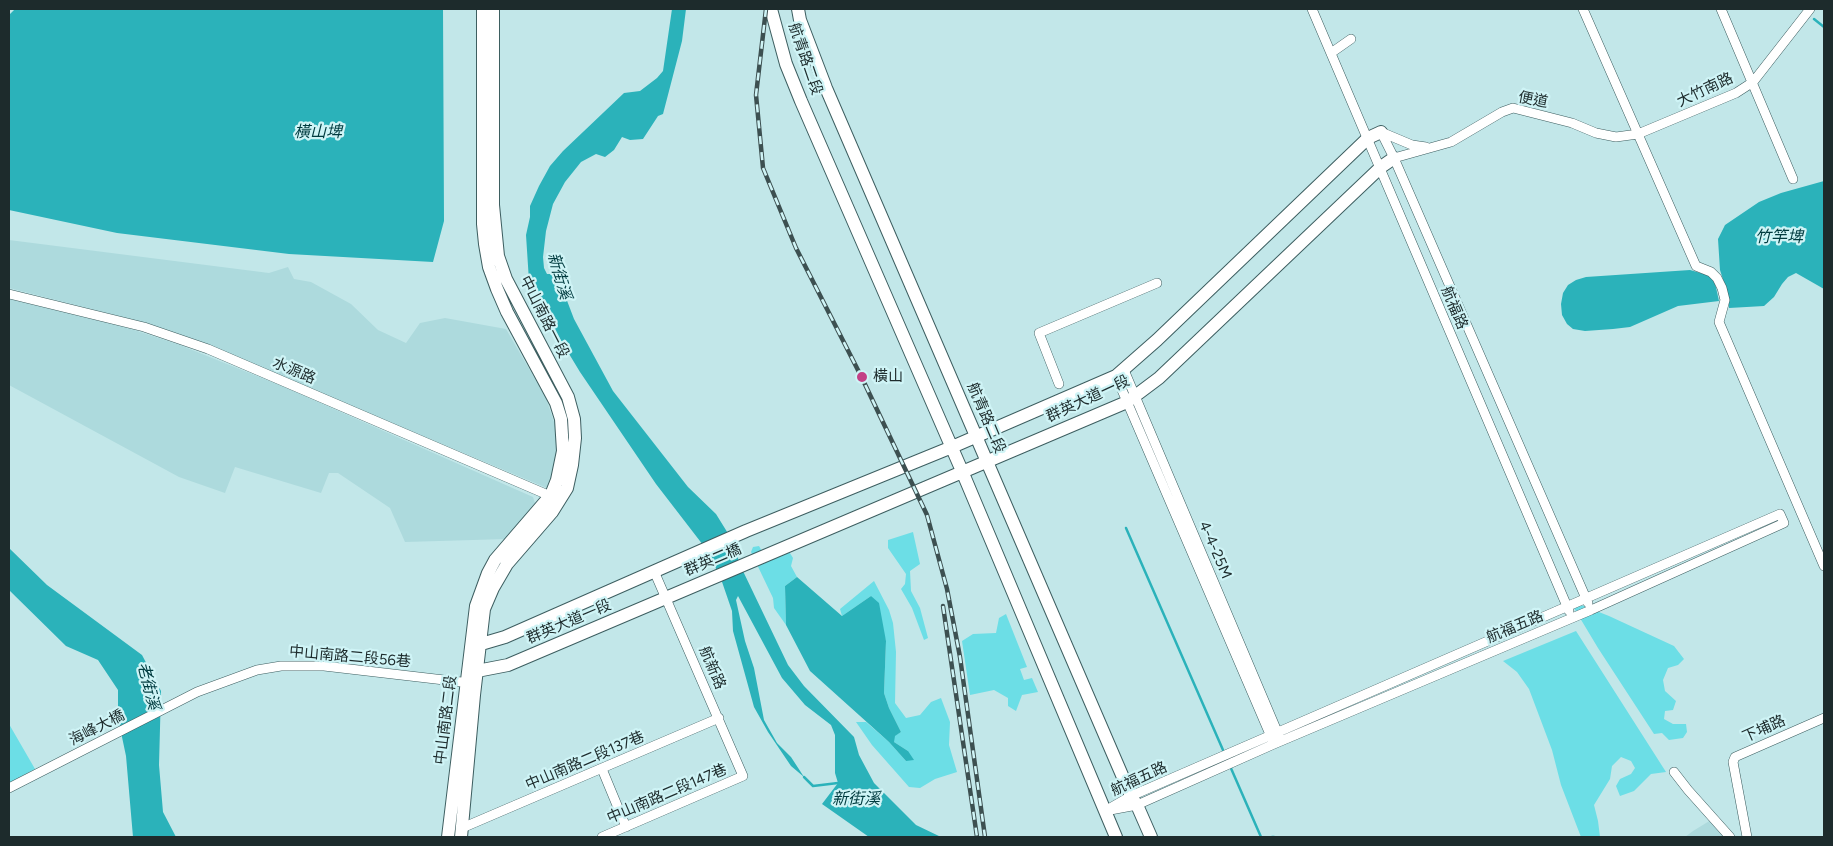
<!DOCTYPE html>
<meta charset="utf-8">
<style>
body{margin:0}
#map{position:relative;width:1833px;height:846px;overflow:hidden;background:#c2e7e9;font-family:Figtree,sans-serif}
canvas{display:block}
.frame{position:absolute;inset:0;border:10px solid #1d2b2c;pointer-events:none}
</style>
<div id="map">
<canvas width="1833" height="846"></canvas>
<div class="frame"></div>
</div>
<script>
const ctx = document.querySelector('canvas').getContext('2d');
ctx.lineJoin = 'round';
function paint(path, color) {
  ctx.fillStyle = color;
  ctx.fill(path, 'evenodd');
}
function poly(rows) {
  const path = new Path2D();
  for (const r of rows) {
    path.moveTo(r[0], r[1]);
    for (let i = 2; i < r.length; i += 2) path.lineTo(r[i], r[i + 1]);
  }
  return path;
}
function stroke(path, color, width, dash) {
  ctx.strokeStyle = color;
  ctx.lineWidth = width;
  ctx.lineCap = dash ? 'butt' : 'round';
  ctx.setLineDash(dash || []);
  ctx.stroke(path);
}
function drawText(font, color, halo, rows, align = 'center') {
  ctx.font = font + ' Figtree,"Noto Sans TC",sans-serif';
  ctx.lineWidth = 4.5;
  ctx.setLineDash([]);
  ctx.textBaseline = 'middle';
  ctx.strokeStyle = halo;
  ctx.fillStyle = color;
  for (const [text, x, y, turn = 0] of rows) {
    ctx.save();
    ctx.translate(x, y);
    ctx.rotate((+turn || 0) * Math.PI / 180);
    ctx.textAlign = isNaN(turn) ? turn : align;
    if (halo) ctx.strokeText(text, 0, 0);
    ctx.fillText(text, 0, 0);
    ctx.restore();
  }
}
const built = poly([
 [9,240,269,273,288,267,294,279,311,282,351,304,378,330,406,343,420,323,445,318,506,329,546,398,556,428,558,448,554,473,547,488,233,356,154,327,119,316,9,288],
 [9,299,131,329,180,345,284,387,533,497,535,503,533,512,507,539,405,542,390,508,338,473,329,473,321,493,235,467,225,493,179,477,9,385],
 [1711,820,1726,837,1685,837,1693,831]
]);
const green = poly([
 [913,532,920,564,910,571,911,591,920,608,928,638,924,640,912,608,901,589,905,584,906,574,888,548,888,540],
 [759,546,764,555,788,550,793,558,791,566,797,577,785,586,786,625,774,608,773,598,751,552,753,547],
 [874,581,889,610,893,623,896,652,895,703,906,718,920,715,931,702,941,698,950,722,949,745,957,772,935,779,920,788,909,787,872,745,856,722,866,722,889,742,906,761,908,751,894,742,894,736,901,732,889,708,884,693,886,641,871,596,842,616,840,609],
 [1576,603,1609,616,1674,646,1684,659,1678,665,1668,668,1663,680,1665,691,1676,701,1673,710,1665,711,1664,719,1673,724,1686,724,1687,732,1683,738,1669,740,1662,733,1654,734,1598,648,1574,608],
 [1006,614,1027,667,1020,669,1024,680,1032,678,1038,692,1022,695,1016,711,1008,706,1008,698,994,690,970,695,962,641,973,634,996,633,999,618],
 [1576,631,1666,772,1651,774,1634,791,1620,796,1616,786,1620,779,1631,774,1635,768,1631,761,1621,757,1612,766,1610,779,1594,805,1598,821,1600,837,1581,837,1561,785,1552,750,1529,689,1517,672,1503,661],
 [9,724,35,769,9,783]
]);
const water = poly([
 [15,9,443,9,444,221,433,262,289,254,117,233,9,210,9,15],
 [672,9,686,9,682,41,663,114,658,116,643,139,630,140,622,137,614,150,605,157,596,154,581,162,565,182,553,204,546,231,543,257,544,268,547,274,554,274,566,298,574,319,613,391,688,487,716,514,729,535,742,569,788,665,804,686,854,737,859,755,874,783,916,825,941,837,869,837,822,804,838,783,835,773,835,735,831,725,805,705,782,678,738,596,736,600,745,641,754,668,764,720,777,743,791,757,804,777,791,766,768,732,754,707,733,631,732,611,720,576,703,545,656,484,580,372,537,301,529,281,526,235,530,217,530,206,539,186,550,166,563,151,624,93,640,91,657,78,663,71],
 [1824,181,1824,289,1796,273,1788,277,1782,284,1774,297,1764,306,1729,308,1729,298,1720,270,1718,239,1725,225,1759,202,1781,193],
 [1690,270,1711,276,1715,283,1719,301,1678,306,1630,327,1613,329,1585,331,1573,329,1567,324,1562,315,1561,304,1563,293,1568,285,1576,280,1586,277],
 [9,548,47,585,142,655,161,691,159,765,163,812,176,837,133,837,126,756,118,718,118,690,98,660,66,646,9,590],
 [797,577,842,616,871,596,879,603,886,641,884,693,889,708,901,732,895,736,894,742,908,751,914,760,906,761,889,742,810,671,786,625,785,586]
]);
const stream = poly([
 [1814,19,1824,27],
 [1126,528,1261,837],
 [804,777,813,786,838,783],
 [1272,837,1274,837]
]);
const street = poly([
 [1312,9,1569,611],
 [1583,9,1696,266,1711,272,1717,278,1722,288,1725,300,1719,322,1824,566],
 [1721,9,1793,179],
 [1331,53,1351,39],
 [1381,132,1394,158,1588,603],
 [1381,132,1412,145,1426,147],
 [1394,158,1451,142,1502,112,1513,108,1572,123,1596,133,1616,137,1638,134,1736,93,1753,82,1810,9],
 [9,294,144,327,208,349,555,498],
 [1124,370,1279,736],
 [1116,376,1272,739],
 [1059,384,1039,333,1157,283],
 [1780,514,1784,523,1591,610,1274,744,1137,805,1105,811,1131,796,1780,514],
 [602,769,626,827],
 [1674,772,1688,790,1730,837],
 [9,788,197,692,257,670,281,666,324,666,470,683],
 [462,828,719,718],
 [602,837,743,776,654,571],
 [1747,837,1733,762,1735,757,1824,718]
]);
const secondary = poly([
 [771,9,786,64,801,101,962,471,1116,837],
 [798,9,800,20,826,88,1131,796,1137,805,1151,837],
 [471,647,505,637,746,531,952,447,1116,376,1157,340,1368,138,1381,132],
 [468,675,477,671,508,665,1127,402,1159,378,1381,167,1394,158],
 [448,837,476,606,488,573,495,560,551,495,557,480,563,451,561,419,556,403,507,312,497,289,489,267,485,244,483,224,483,9],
 [461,837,474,695,484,609,493,588,507,564,552,512,567,488,572,465,575,438,574,419,568,397,506,279,498,256,493,205,493,9]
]);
const rail = poly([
 [766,9,756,95,763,168,796,248,862,378,927,515,947,589,960,657,985,837],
 [943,606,977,837]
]);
const markers = [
 [862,377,6,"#c34086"]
];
const streetNames = [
 ["航青路二段",805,59,71],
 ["大竹南路",1705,90,-25],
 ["便道",1533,100,11],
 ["航福路",1454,308,67],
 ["中山南路一段",544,317,63],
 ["水源路",294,371,23],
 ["群英大道一段",1088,399,-25],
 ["航青路二段",986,418,67],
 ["4-4-25M",1215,550,67],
 ["群英二橋",713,560,-23],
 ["群英大道一段",569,622,-23],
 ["航福五路",1515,627,-23],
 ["中山南路二段56巷",350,657,5],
 ["航新路",712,668,67],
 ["中山南路二段",446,720,-83],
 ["海峰大橋",97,728,-27],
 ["下埔路",1764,729,-24],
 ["中山南路二段137巷",585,761,-23],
 ["航福五路",1139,779,-25],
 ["中山南路二段147巷",667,794,-23]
];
const poiNames = [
 ["橫山",873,377]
];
const waterNames = [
 ["橫山埤",318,132],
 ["竹竿埤",1779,237],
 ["新街溪",559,276,74],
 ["老街溪",148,686,76],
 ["新街溪",856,799]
];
paint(built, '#addadd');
paint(green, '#6cdee6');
paint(water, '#2bb2ba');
stroke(stream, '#2bb2ba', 2.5);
stroke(street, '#3d5e60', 10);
stroke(secondary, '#3d5e60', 14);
stroke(street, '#fff', 9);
stroke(secondary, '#fff', 12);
stroke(rail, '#3d5051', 4.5);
stroke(rail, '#cff4f6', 2.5, [8]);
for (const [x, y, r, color] of markers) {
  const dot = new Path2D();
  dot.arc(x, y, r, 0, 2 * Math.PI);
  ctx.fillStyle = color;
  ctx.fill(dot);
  stroke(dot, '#cff4f6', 2);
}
drawText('15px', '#1d2b2c', '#cff4f6', streetNames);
drawText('15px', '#1d2b2c', '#cff4f6', poiNames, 'left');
drawText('italic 16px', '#003b3f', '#cff4f6', waterNames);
</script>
